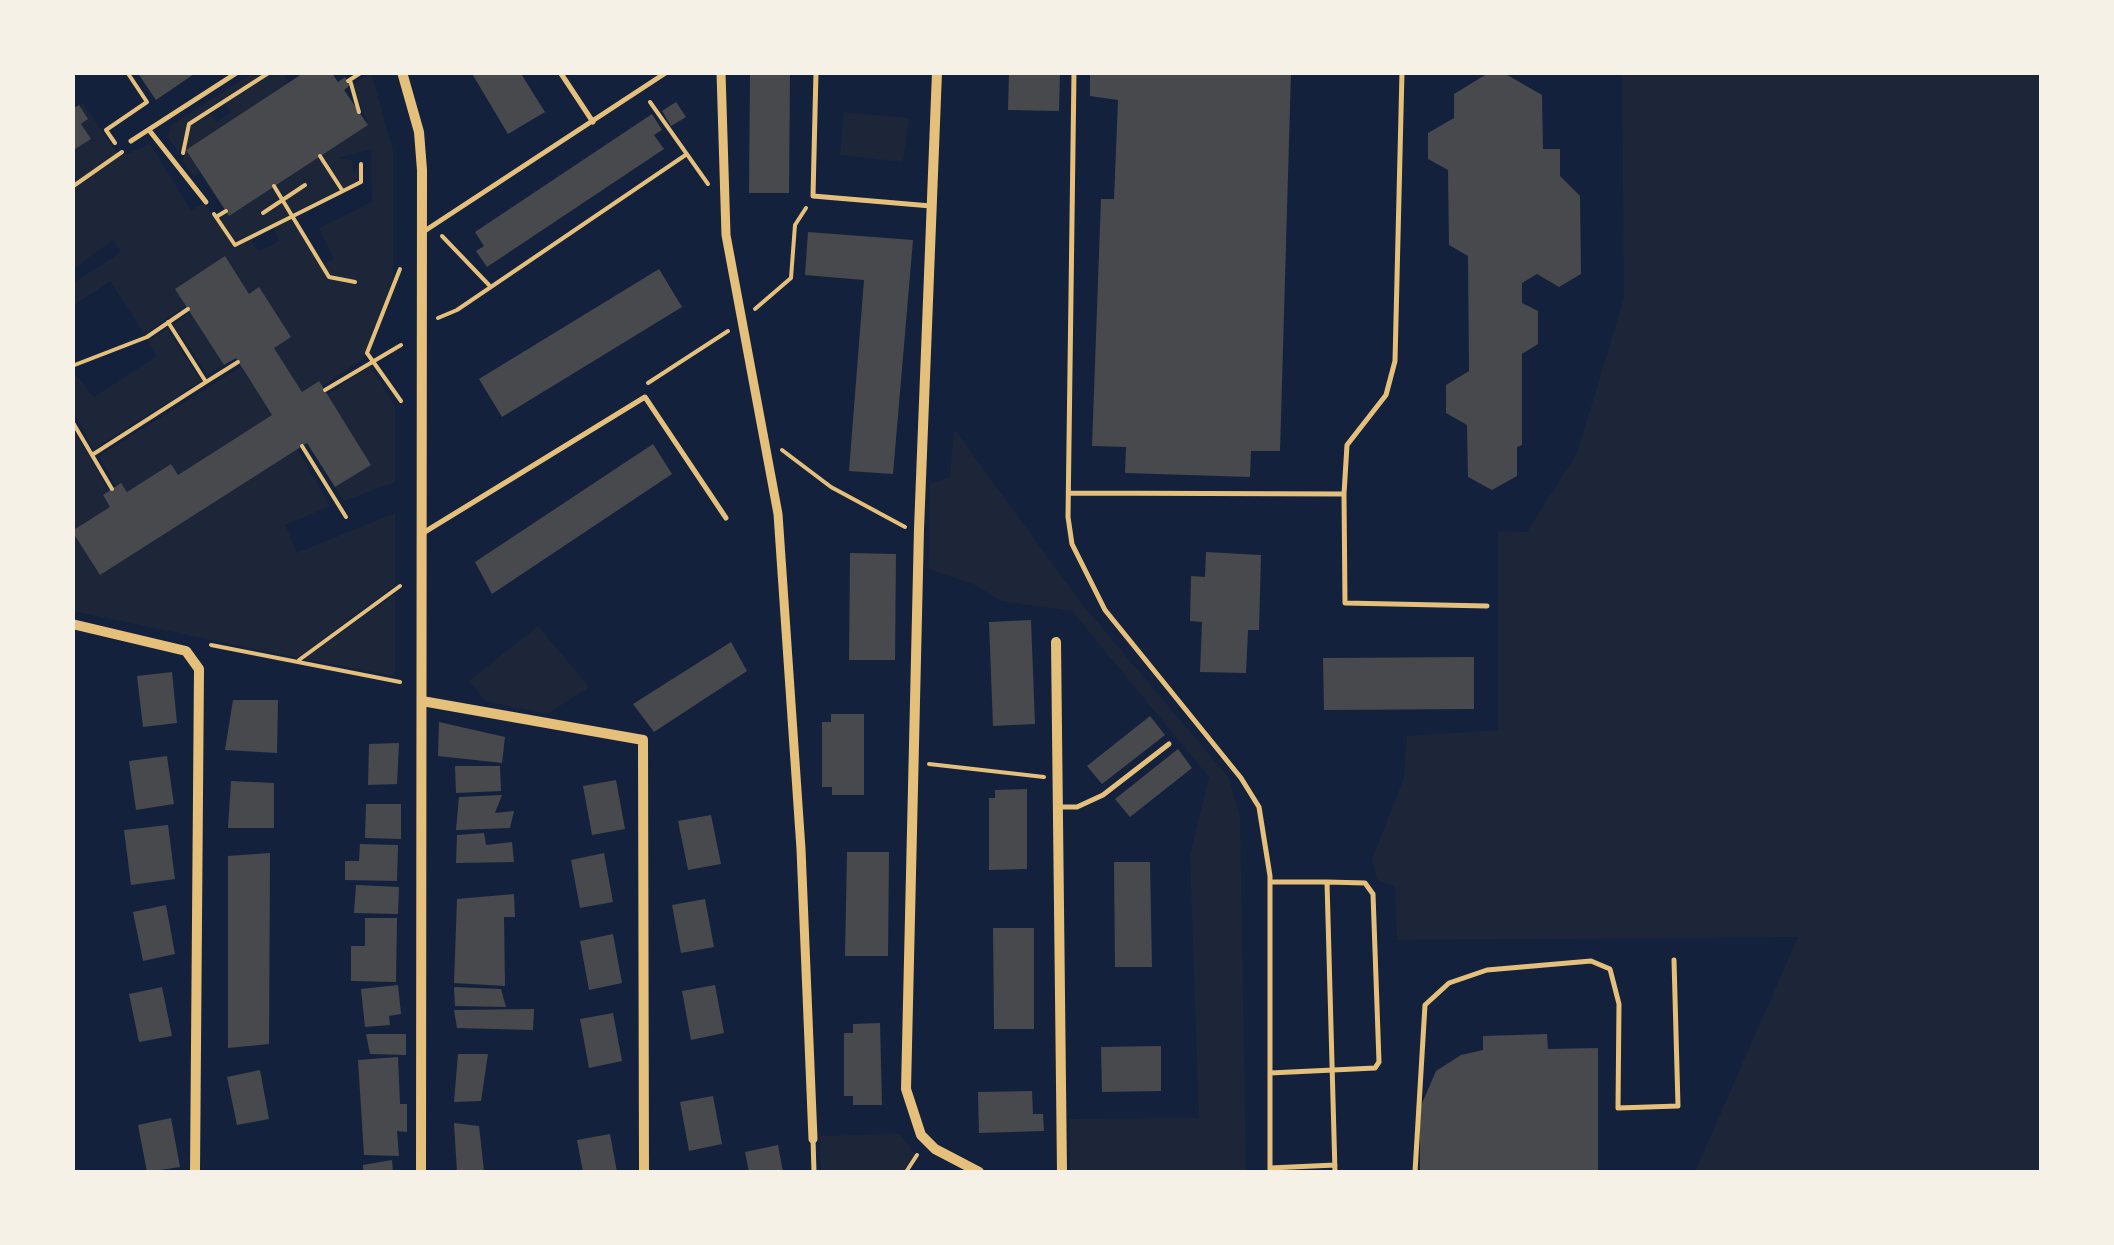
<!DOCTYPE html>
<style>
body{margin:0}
#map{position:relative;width:2114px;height:1245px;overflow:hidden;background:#14213d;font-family:Cabin,sans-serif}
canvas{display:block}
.frame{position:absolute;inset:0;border:75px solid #f6f1e7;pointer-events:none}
</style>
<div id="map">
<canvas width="2114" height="1245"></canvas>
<div class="frame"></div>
</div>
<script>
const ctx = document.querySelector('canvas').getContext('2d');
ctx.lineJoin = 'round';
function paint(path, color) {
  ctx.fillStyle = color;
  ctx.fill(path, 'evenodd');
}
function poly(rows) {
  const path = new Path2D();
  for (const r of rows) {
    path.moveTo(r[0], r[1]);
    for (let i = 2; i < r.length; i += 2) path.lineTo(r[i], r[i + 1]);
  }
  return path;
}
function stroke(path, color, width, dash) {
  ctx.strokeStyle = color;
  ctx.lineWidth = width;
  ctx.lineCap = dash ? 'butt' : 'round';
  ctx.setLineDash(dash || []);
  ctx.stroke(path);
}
const green = poly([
 [253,73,267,73,188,123,179,154,168,137,171,125],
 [273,73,282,73,289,83,194,178,183,161,191,125,210,114,216,122,231,112,225,103],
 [371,73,393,150,393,282,363,359,322,386,318,381,302,392,274,348,258,288,249,294,225,257,176,288,186,306,144,334,110,281,73,306,73,283,121,252,113,240,73,269,73,151,91,139,81,124,88,119,79,105,83,103,120,157,150,144,191,210,205,203,234,247,252,239,258,251,279,241,274,228,292,219,330,276,324,264,334,259,319,228,372,202,371,149,340,158,352,160,354,173,359,164,360,181,343,189,322,155,368,125,353,84],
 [1622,73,2041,73,2041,1172,1695,1172,1798,937,1397,940,1395,887,1377,879,1372,859,1404,778,1407,736,1498,730,1498,531,1527,532,1577,453,1624,298],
 [844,112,909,118,903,162,840,155],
 [319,157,339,191,293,213,286,201,305,183,284,197,277,185],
 [273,187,280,199,262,212,264,215,282,203,290,216,235,243,220,218],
 [190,312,224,365,208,375,173,324],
 [167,329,201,381,94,449,73,411,73,372,94,397,157,356,148,341],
 [370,366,395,406,395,482,344,501,335,487,371,464,327,395],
 [241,367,272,415,178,475,171,464,127,492,116,486,99,456],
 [72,427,109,491,103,495,110,507,297,449,330,506,285,525,297,553,395,513,395,585,298,658,73,611],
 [954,429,1081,603,1229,778,1240,817,1246,1172,1070,1172,1069,1119,1199,1118,1190,855,1209,777,1072,611,1001,601,973,584,929,569,930,483,950,477],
 [395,594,395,676,304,659],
 [538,626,589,687,547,714,485,701,469,681],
 [900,1134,916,1155,902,1172,821,1172,820,1136]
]);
const building = poly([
 [137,72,197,72,156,100],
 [305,72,331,72,338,82,345,77,350,85,344,90,368,125,229,216,186,150],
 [471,72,520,72,545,112,508,134],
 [750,72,790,72,789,193,749,193],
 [1009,72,1060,72,1059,111,1008,110],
 [1090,72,1291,72,1280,451,1251,451,1250,477,1125,473,1126,447,1092,446,1101,199,1114,199,1118,100,1090,96],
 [1490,72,1502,72,1542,95,1543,149,1560,149,1560,176,1580,196,1581,274,1559,287,1537,274,1522,283,1522,303,1538,311,1538,344,1522,354,1522,445,1517,447,1517,476,1492,490,1468,477,1467,425,1446,413,1446,385,1469,371,1468,256,1449,245,1448,170,1428,159,1428,133,1454,118,1454,94],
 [676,102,686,117,671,126,662,111],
 [79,105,88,119,81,124,91,139,72,151,72,109],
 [652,114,662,130,654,135,664,149,487,267,476,251,484,246,475,232],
 [808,232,913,240,893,474,849,471,864,280,805,275],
 [225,256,249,294,259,287,291,337,274,348,302,392,319,381,371,465,335,487,307,443,100,575,72,531,110,507,103,495,121,483,127,492,171,464,178,475,272,415,236,358,224,365,175,289],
 [659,269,682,307,502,417,479,379],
 [653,444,672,474,492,594,475,562],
 [1206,552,1261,555,1259,630,1248,630,1246,673,1200,672,1202,622,1190,621,1191,576,1205,577],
 [850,553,896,554,895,660,849,660],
 [1031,620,1035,724,993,726,989,622],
 [731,642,747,671,654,732,633,704],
 [1474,657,1474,709,1324,710,1323,658],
 [172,672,177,723,143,727,137,676],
 [233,700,278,700,277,753,225,750],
 [831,714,864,714,864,795,832,795,832,787,822,787,822,722,831,722],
 [1150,716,1165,735,1102,784,1087,766],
 [439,722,505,737,502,763,438,756],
 [399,743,397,784,368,785,369,744],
 [1178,749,1192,768,1130,817,1115,799],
 [167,756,174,804,136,810,129,761],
 [455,766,500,766,501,791,456,793],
 [616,780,625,829,592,835,583,786],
 [231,781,274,783,274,828,228,828],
 [1027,789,1027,869,989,870,989,798,995,798,995,790],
 [502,795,495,813,514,811,510,828,456,830,459,797],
 [366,804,401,804,401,839,365,838],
 [711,815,721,864,688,870,678,821],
 [168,825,175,879,131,885,124,830],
 [484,833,486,845,512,842,514,862,456,863,457,835],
 [360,844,398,845,397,881,345,880,345,861,359,861],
 [847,852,889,852,888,956,845,956],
 [270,853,269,1044,228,1048,228,856],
 [604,853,613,902,580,908,571,860],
 [1114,862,1150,862,1152,967,1115,967],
 [356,885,399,887,398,914,354,913],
 [514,894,515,917,504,917,505,986,454,983,457,899],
 [705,899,714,947,681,953,672,905],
 [166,905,175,954,143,961,133,912],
 [365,918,397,918,396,982,351,981,351,946,365,946],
 [993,928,1034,928,1034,1029,994,1029],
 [613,934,622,983,589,990,580,941],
 [398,985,401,1014,389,1016,390,1025,365,1027,361,989],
 [715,985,724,1033,691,1040,682,991],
 [162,987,172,1036,139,1042,129,994],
 [454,987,501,989,506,1007,455,1006],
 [534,1009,533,1030,457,1028,454,1010],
 [613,1013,622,1061,589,1068,580,1019],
 [880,1023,882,1105,853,1105,853,1096,844,1096,844,1033,853,1033,853,1024],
 [366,1034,406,1034,406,1055,370,1054],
 [1547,1034,1548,1049,1598,1048,1598,1172,1420,1172,1420,1108,1436,1071,1461,1055,1483,1050,1483,1036],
 [1161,1046,1161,1091,1102,1092,1101,1047],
 [458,1054,488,1054,481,1101,454,1102],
 [398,1057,400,1104,407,1104,407,1132,397,1131,399,1156,364,1155,358,1060],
 [260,1070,269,1119,237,1125,227,1077],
 [1032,1091,1033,1114,1043,1114,1044,1131,979,1133,978,1092],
 [713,1096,722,1144,689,1151,680,1102],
 [171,1118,180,1167,147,1172,138,1125],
 [454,1123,479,1126,484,1171,457,1172],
 [610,1134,617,1172,583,1172,577,1140],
 [778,1145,783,1172,749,1172,745,1152],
 [392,1160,393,1172,363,1172,363,1165]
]);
const path = poly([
 [350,80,359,112],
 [348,81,362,72],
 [650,102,708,184],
 [115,143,106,130,147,102,127,72],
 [183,153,189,124,270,72],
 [320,156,342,190],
 [274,186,329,277,355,282],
 [72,187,122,152],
 [263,213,305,185],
 [214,214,235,245,361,182,361,164],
 [216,217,226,211],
 [442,236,489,285],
 [400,269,367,353,401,401],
 [755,309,791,278,795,225,806,208],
 [438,318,457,310,687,154],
 [72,366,147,337,188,309],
 [206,382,238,362],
 [648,383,728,331],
 [325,390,401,345],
 [72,421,112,489],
 [302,446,346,517],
 [782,450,831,487,905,527],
 [92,455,206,382,168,322],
 [211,645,400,682],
 [299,660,400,586],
 [929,764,1044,777],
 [906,1172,917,1155]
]);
const service = poly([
 [560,72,593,122],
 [816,72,813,196,931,206],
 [1074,72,1068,517,1072,544,1105,610,1241,778,1259,807,1270,876,1270,1172],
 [149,130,206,202],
 [131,141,238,72],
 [423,232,667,72],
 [1069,493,1344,494,1347,445,1386,395,1395,361,1402,72],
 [1344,494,1345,603,1487,606],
 [423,533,645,397,726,518],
 [1058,807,1077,807,1103,795,1169,744],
 [1270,882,1327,882,1335,1172],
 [1270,1073,1375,1068,1379,1062,1373,894,1365,883,1327,882],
 [813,1139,814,1172],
 [1270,1168,1335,1165],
 [1415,1172,1425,1005,1449,983,1487,970,1591,961,1610,969,1619,1004,1618,1108,1678,1106,1674,960]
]);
const pedestrian = poly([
 [721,72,726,235,778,514,801,849,813,1139]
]);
const minor = poly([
 [402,72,419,132,422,170,421,1172],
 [937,72,919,529,906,1089,921,1135,935,1149,979,1172],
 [72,624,186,651,199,669,195,1172],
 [1056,642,1062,1172],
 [422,701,643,740,644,1172]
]);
paint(green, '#1d2539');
paint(building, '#48494c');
stroke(path, '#e5c07b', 4);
stroke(service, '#e5c07b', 5);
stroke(pedestrian, '#e5c07b', 9);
stroke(minor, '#e5c07b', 10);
</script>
